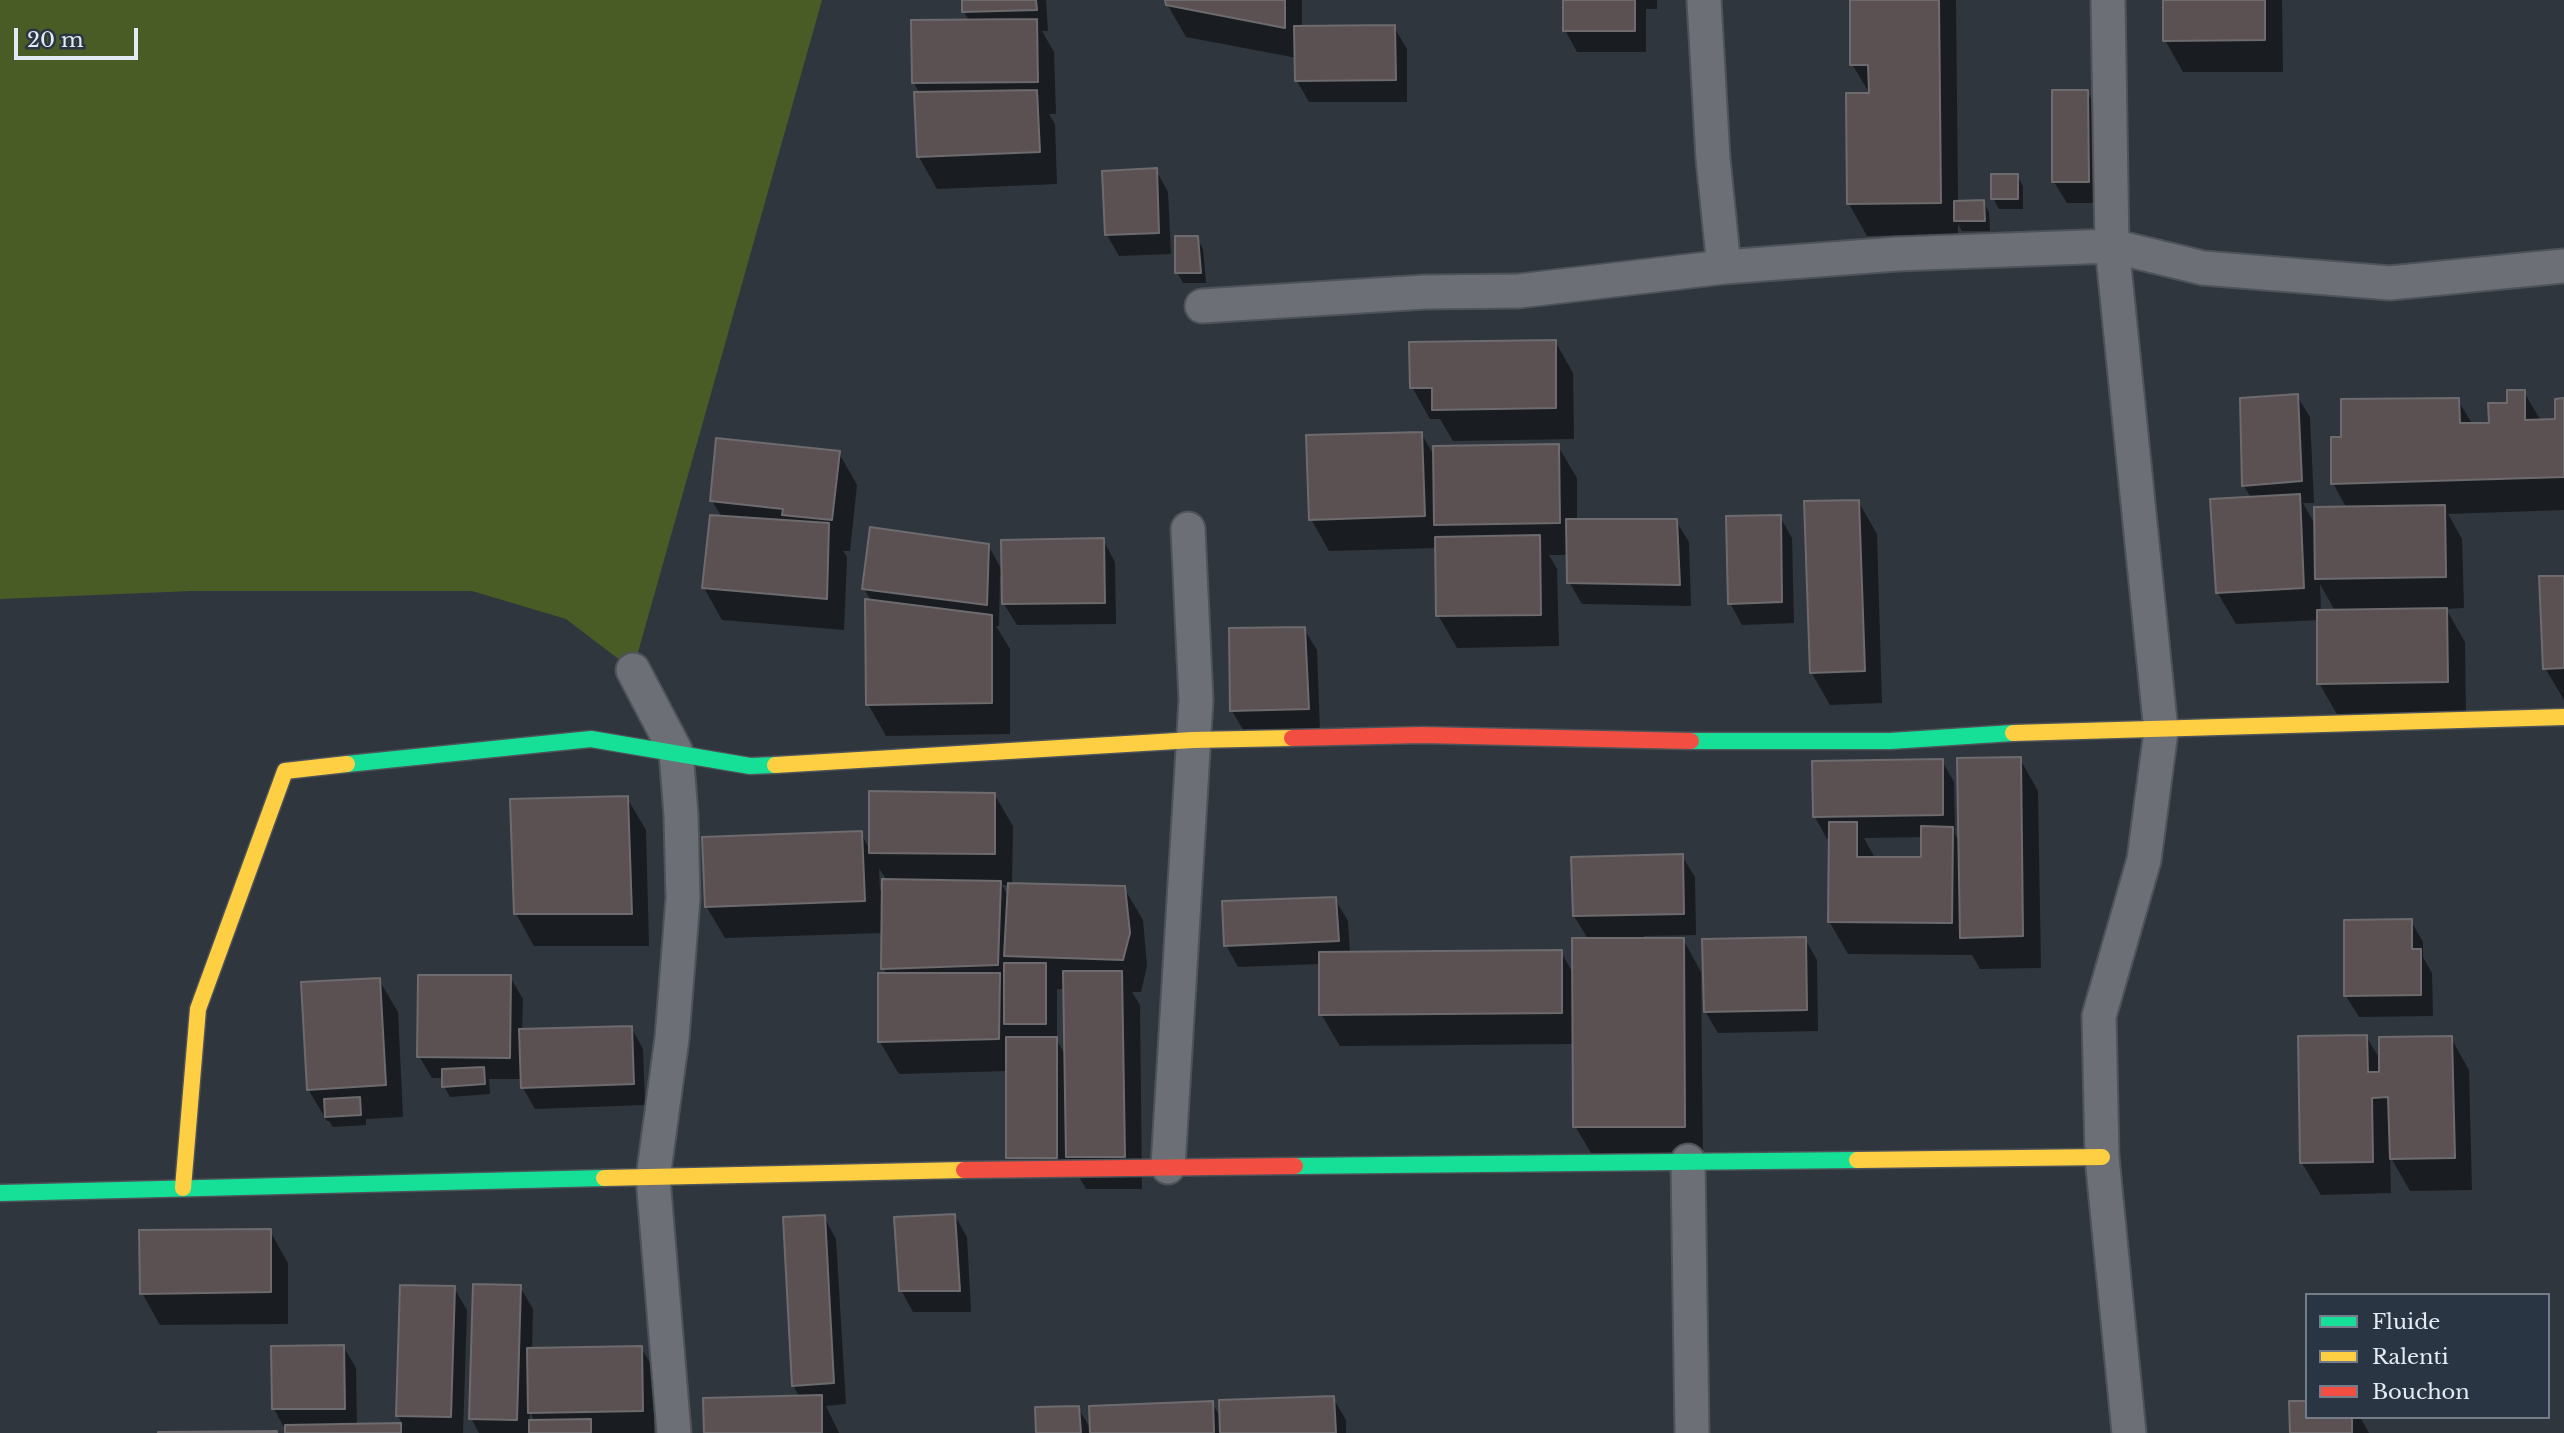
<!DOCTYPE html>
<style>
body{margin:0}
#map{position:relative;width:2564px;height:1433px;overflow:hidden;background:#30363d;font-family:"Libre Baskerville",serif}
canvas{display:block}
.legend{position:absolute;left:2305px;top:1293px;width:245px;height:126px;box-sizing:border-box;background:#2a3543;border:2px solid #747d89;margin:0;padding:9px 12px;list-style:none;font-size:21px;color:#e2eaf3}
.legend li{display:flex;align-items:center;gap:14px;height:35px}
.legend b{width:35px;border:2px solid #747d89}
.scale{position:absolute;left:14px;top:28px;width:124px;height:32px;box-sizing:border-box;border:4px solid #e2eaf3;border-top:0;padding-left:9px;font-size:21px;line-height:24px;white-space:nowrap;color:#e2eaf3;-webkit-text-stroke:5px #2a3543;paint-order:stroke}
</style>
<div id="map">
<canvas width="2564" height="1433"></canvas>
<ul class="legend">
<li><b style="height:9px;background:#16e098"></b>Fluide</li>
<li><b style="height:9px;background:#ffcf43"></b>Ralenti</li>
<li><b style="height:9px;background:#f24e42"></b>Bouchon</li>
</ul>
<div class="scale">20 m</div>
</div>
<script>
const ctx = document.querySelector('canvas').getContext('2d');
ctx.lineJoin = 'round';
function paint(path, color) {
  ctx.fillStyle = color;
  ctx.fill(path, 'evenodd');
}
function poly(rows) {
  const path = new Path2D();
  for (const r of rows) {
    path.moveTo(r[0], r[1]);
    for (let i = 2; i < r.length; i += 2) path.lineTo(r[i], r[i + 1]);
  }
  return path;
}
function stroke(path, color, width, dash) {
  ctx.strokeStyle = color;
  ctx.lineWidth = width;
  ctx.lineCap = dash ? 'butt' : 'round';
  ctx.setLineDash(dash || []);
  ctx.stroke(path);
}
const forest = poly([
 [0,0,822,0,633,670,566,619,472,591,191,591,0,599]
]);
const shadow = poly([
 [964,0,1046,0,1048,31,1042,31,1054,52,1056,114,1049,114,1055,124,1057,184,937,189,919,157,920,94,914,83,969,21,964,12],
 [1167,0,1302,0,1302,28,1394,27,1407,49,1407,102,1309,102,1297,81,1297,58,1186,37,1167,4],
 [1565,0,1657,0,1657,9,1646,9,1646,52,1577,52,1565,30],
 [1851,0,1956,0,1958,202,1983,202,1989,212,1990,231,1962,231,1958,224,1958,234,1867,236,1849,204,1870,94,1852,64],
 [2165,0,2282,0,2283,72,2183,72,2165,40],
 [2087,92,2100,113,2100,203,2067,203,2054,182],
 [1156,170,1168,192,1171,254,1119,256,1107,235],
 [2017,176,2023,186,2023,209,1999,209,1993,198],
 [1197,238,1203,249,1206,283,1183,283,1177,272],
 [1555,341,1573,373,1574,439,1453,441,1440,419,1430,419,1412,387],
 [2524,392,2541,421,2557,421,2564,400,2564,510,2448,514,2462,539,2464,608,2446,609,2465,642,2466,714,2338,716,2319,683,2319,620,2236,624,2217,592,2252,499,2244,486,2297,396,2310,417,2314,503,2303,503,2316,526,2347,509,2333,483,2343,439,2458,400,2473,425,2491,425,2509,405],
 [2320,584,2335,611,2321,611],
 [1421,433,1435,457,1558,446,1577,478,1577,521,1676,521,1689,542,1691,606,1582,604,1569,582,1568,555,1549,555,1557,569,1559,646,1457,648,1438,615,1437,548,1329,551,1311,519],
 [839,453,857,485,850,551,843,551,847,557,844,630,722,620,704,588,722,517,712,501],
 [1858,501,1877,534,1882,703,1830,705,1811,672],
 [1780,517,1792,538,1794,623,1742,625,1730,603],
 [1103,540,1115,562,1116,624,1017,625,1004,604,1003,576,1000,576,999,626,996,626,1010,649,1010,734,886,736,868,704,872,602,864,589,988,545,1003,572],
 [2564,578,2564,700,2545,668],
 [1304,629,1317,650,1320,731,1245,733,1232,711,1231,630],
 [2020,759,2038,791,2041,968,1980,969,1972,955,1848,954,1829,921,1831,838,1827,839,1815,817,1942,761,1954,782,1955,834,1960,843],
 [1923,837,1923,859,1875,858,1864,838],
 [994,794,1013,826,1012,885,1124,888,1143,920,1147,966,1141,992,1132,992,1140,1005,1142,1189,1086,1189,1068,1158,1068,1180,1008,1071,899,1074,880,1042,887,975,883,968,883,933,725,938,706,906,861,833,870,850],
 [879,868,887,881,883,890,880,890],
 [1002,885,1009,885,1009,898],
 [1057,989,1065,989,1066,1056,1057,1041],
 [627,798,646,830,649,946,534,946,516,914],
 [1682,856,1695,877,1696,935,1644,936,1644,939,1683,939,1701,972,1703,1158,1594,1158,1575,1126,1575,1044,1340,1046,1321,1014,1320,964,1238,967,1226,945,1335,899,1348,921,1350,954,1561,952,1574,975,1588,939,1574,916],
 [2411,921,2423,942,2423,957,2432,973,2433,1016,2359,1017,2346,996],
 [1805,939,1817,960,1818,1031,1718,1033,1705,1011],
 [510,977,523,999,522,1031,631,1027,643,1049,645,1105,535,1109,523,1088,522,1079,489,1079,490,1094,450,1097,444,1086,444,1078,432,1078,419,1056],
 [379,980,398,1012,403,1117,366,1119,366,1125,333,1127,329,1121,327,1121,308,1089],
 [2366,1036,2381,1061,2451,1038,2469,1070,2472,1190,2410,1191,2390,1156,2391,1193,2321,1195,2302,1163],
 [955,1216,967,1237,971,1312,913,1312,901,1290],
 [824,1217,836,1239,846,1404,826,1406,839,1433,706,1433,800,1398,793,1385],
 [270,1231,288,1263,288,1324,160,1325,142,1293],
 [520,1287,533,1309,532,1350,641,1348,654,1369,654,1433,479,1433,471,1418],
 [530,1412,535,1422,529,1422],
 [454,1288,467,1310,463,1433,287,1433,274,1409,343,1346,356,1368,357,1425,403,1425,398,1416],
 [1333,1398,1346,1420,1346,1433,1037,1433,1078,1408,1092,1431,1212,1403,1221,1418],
 [2307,1417,2360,1417,2369,1433,2291,1433]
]);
const building = poly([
 [962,0,1036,0,1037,10,962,12,962,0],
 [1165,0,1285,0,1285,28,1166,5,1165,0],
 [1563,0,1635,0,1635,31,1563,31,1563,0],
 [1850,0,1939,0,1941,203,1847,204,1846,93,1869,93,1868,65,1850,65,1850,0],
 [2163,0,2265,0,2265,40,2163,41,2163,0],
 [1037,19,1038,82,912,83,911,20,1037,19],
 [1395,25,1396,80,1295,81,1294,26,1395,25],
 [1037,90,1040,152,917,157,914,92,1037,90],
 [2052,90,2088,90,2089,182,2052,182,2052,90],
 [1157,168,1159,233,1105,235,1102,171,1157,168],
 [1991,174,2018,174,2018,199,1991,199,1991,174],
 [1984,200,1985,221,1954,221,1954,201,1984,200],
 [1175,236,1198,236,1201,273,1175,273,1175,236],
 [1556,340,1556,408,1432,410,1432,388,1410,388,1409,342,1556,340],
 [2507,390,2525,390,2525,420,2555,419,2555,399,2564,398,2564,477,2331,484,2331,437,2341,437,2341,399,2459,398,2460,423,2489,423,2488,403,2507,403,2507,390],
 [2298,394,2302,481,2242,486,2240,398,2298,394],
 [1422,432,1425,516,1309,520,1306,435,1422,432],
 [716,438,840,451,832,520,782,515,783,509,710,501,716,438],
 [1559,444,1560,523,1434,525,1433,446,1559,444],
 [2300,494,2304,588,2216,593,2210,499,2300,494],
 [1859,500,1865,671,1810,673,1804,501,1859,500],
 [2445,505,2446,577,2315,579,2314,507,2445,505],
 [710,515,829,523,827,599,702,588,710,515],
 [1781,515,1782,602,1728,604,1726,516,1781,515],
 [1566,519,1677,519,1680,585,1567,583,1566,519],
 [870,527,989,544,987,605,862,589,870,527],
 [1540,535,1541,615,1436,616,1435,537,1540,535],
 [1104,538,1105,603,1002,604,1001,540,1104,538],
 [2539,576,2564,576,2564,668,2543,669,2539,576],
 [865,599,992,615,992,703,866,705,865,599],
 [2447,608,2448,682,2317,684,2317,610,2447,608],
 [1305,627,1309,709,1230,711,1229,628,1305,627],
 [2021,757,2023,936,1960,938,1957,758,2021,757],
 [1943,759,1943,815,1813,817,1812,761,1943,759],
 [869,791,995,793,995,854,869,853,869,791],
 [628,796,632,914,514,914,510,799,628,796],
 [1829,822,1857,822,1857,857,1921,857,1921,826,1953,827,1952,923,1828,922,1829,822],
 [862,831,865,901,705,907,702,837,862,831],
 [1683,854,1684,914,1573,916,1571,857,1683,854],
 [882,879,1001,881,998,965,881,969,882,879],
 [1008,883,1125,886,1130,933,1123,960,1004,956,1008,883],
 [1336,897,1339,941,1224,946,1222,901,1336,897],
 [2412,919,2412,949,2421,949,2421,995,2344,996,2344,920,2412,919],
 [1806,937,1807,1010,1704,1012,1702,939,1806,937],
 [1572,938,1684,938,1685,1127,1573,1127,1572,938],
 [1562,950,1562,1013,1319,1015,1319,952,1562,950],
 [1004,963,1046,963,1046,1024,1004,1024,1004,963],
 [1063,971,1122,971,1125,1157,1066,1157,1063,971],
 [878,973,1000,973,999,1039,878,1042,878,973],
 [418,975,511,975,510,1058,417,1057,418,975],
 [380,978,386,1085,307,1090,301,982,380,978],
 [632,1026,634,1084,521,1088,519,1029,632,1026],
 [2367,1035,2368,1072,2379,1072,2379,1037,2452,1036,2455,1158,2390,1159,2388,1097,2372,1098,2373,1162,2300,1163,2298,1036,2367,1035],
 [1006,1037,1057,1037,1057,1158,1006,1158,1006,1037],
 [484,1067,485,1084,442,1087,442,1069,484,1067],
 [360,1097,361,1115,325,1117,324,1099,360,1097],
 [955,1214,960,1291,899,1291,894,1217,955,1214],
 [825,1215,834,1383,792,1386,783,1217,825,1215],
 [271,1229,271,1292,140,1294,139,1230,271,1229],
 [473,1284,521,1285,517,1420,469,1419,473,1284],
 [400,1285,455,1286,451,1417,396,1416,400,1285],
 [344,1345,345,1409,272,1409,271,1346,344,1345],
 [642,1346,643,1411,528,1413,527,1348,642,1346],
 [822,1395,822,1433,704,1433,703,1398,822,1395],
 [1334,1396,1336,1433,1220,1433,1219,1400,1334,1396],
 [1213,1401,1214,1433,1090,1433,1089,1406,1213,1401],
 [2289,1401,2307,1401,2307,1417,2352,1417,2352,1433,2290,1433,2289,1401],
 [1079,1406,1081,1433,1036,1433,1035,1407,1079,1406],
 [591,1419,591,1433,529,1433,529,1420,591,1419],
 [401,1423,401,1433,285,1433,285,1425,401,1423],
 [277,1431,277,1433,158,1433,158,1432,277,1431]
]);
const street = poly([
 [1704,0,1713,159,1724,267],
 [2108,0,2112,246,2161,731,2144,860,2099,1016,2102,1157,2129,1433],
 [1202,306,1425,292,1519,291,1724,267,1897,254,2112,246,2203,268,2390,283,2564,266],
 [633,670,676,752,681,815,683,898,672,1038,653,1178,674,1433],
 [1688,1161,1692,1433],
 [1168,1167,1196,700,1188,529]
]);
const fast = poly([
 [1691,741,1890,741,2013,733],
 [347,764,591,739,750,766,775,765],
 [1295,1166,1857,1160],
 [0,1193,604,1178]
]);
const slow = poly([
 [2013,733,2564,717],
 [775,765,1193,740,1292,738],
 [1857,1160,2102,1157],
 [604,1178,964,1170],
 [183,1188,198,1009,285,771,347,764]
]);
const jam = poly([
 [1292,738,1422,735,1691,741],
 [964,1170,1295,1166]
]);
paint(forest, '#4a5c26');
paint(shadow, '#0007');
paint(building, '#5b5052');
stroke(building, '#6d6b6e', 2);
stroke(street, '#4d5359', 37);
stroke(fast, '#4d5359', 19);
stroke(slow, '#4d5359', 19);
stroke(jam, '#4d5359', 19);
stroke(street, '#6c7076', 33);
stroke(fast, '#16e098', 16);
stroke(slow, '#ffcf43', 16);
stroke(jam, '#f24e42', 16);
</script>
